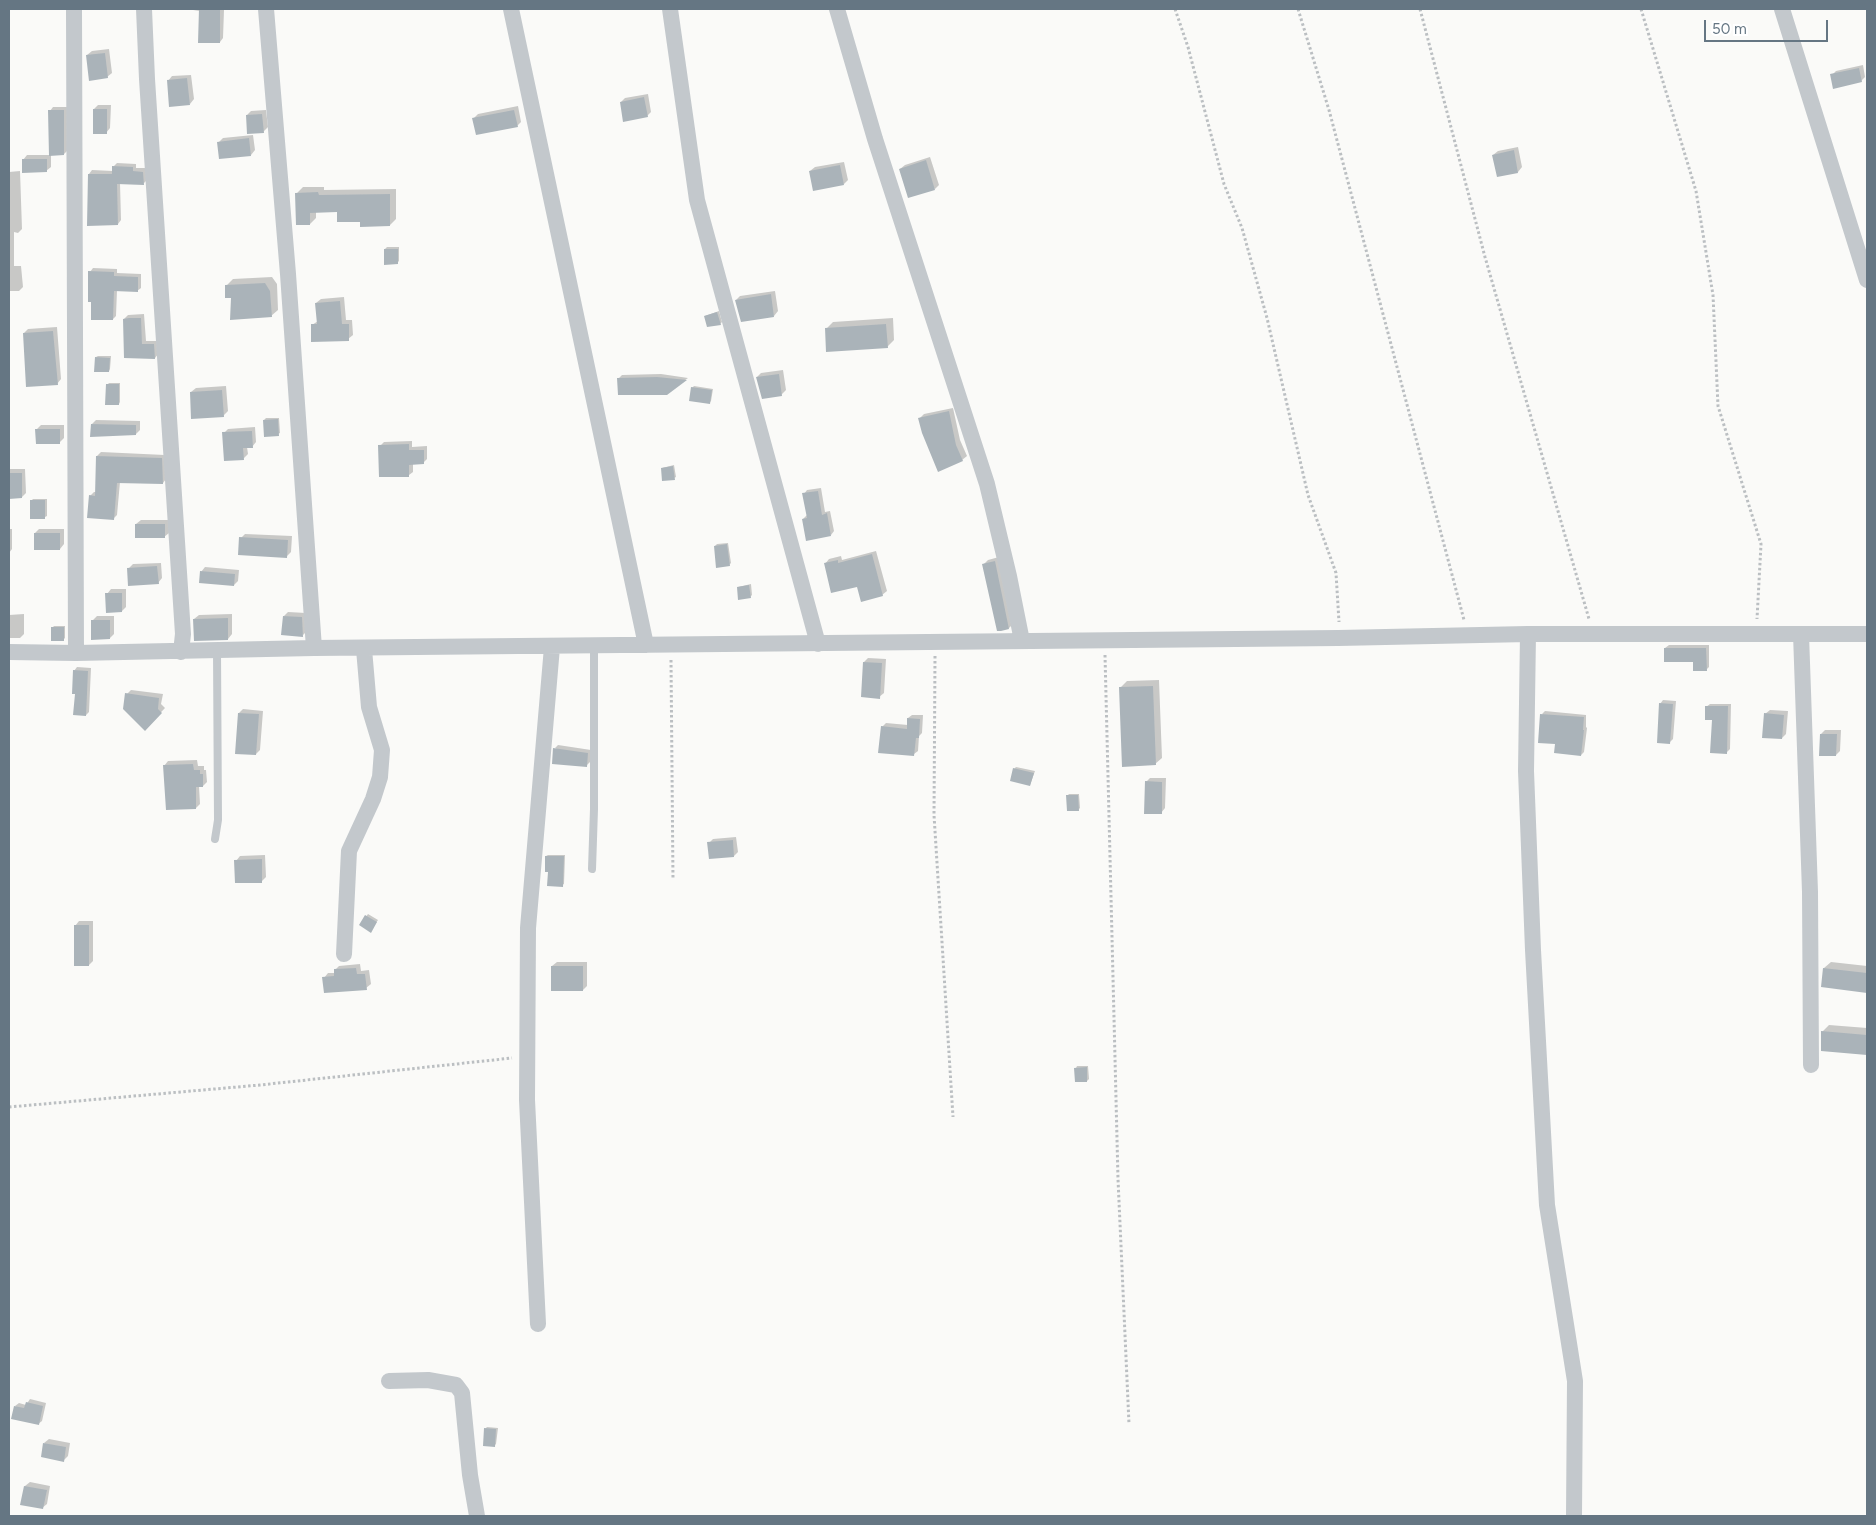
<!DOCTYPE html>
<style>
body{margin:0}
#map{position:relative;width:1876px;height:1525px;overflow:hidden;background:#fafaf8;font-family:Figtree,sans-serif}
canvas{display:block}
.frame{position:absolute;inset:0;border:10px solid #657683;pointer-events:none}
.scale{position:absolute;left:1704px;top:20px;width:124px;height:22px;box-sizing:border-box;border:2px solid #657683;border-top:0;padding-left:6px;font-size:15px;line-height:18px;white-space:nowrap;color:#657683;-webkit-text-stroke:4px #fff;paint-order:stroke}
</style>
<div id="map">
<canvas width="1876" height="1525"></canvas>
<div class="frame"></div>
<div class="scale">50 m</div>
</div>
<script>
const ctx = document.querySelector('canvas').getContext('2d');
ctx.lineJoin = 'round';
function paint(path, color) {
  ctx.fillStyle = color;
  ctx.fill(path, 'evenodd');
}
function poly(rows) {
  const path = new Path2D();
  for (const r of rows) {
    path.moveTo(r[0], r[1]);
    for (let i = 2; i < r.length; i += 2) path.lineTo(r[i], r[i + 1]);
  }
  return path;
}
function stroke(path, color, width, dash) {
  ctx.strokeStyle = color;
  ctx.lineWidth = width;
  ctx.lineCap = dash ? 'butt' : 'round';
  ctx.setLineDash(dash || []);
  ctx.stroke(path);
}
const shadow = poly([
 [193,9,232,9,224,10,223,38,220,42,200,11,193,10],
 [109,49,112,73,107,77,87,55,92,51],
 [1863,65,1865,77,1861,81,1832,75,1836,71],
 [191,75,194,99,190,104,168,81,172,76],
 [648,94,651,112,647,116,621,102,625,98],
 [98,105,111,105,110,128,106,133,94,109],
 [518,106,521,122,517,126,474,118,478,114],
 [53,107,67,107,67,151,64,154,50,111],
 [266,110,268,127,263,132,247,115,251,111],
 [253,135,255,150,251,155,219,142,223,138],
 [1518,147,1522,167,1518,172,1498,176,1493,155,1498,151],
 [27,155,51,155,51,167,46,171,23,160],
 [930,157,939,185,935,189,900,169,905,165],
 [844,162,848,180,844,184,810,171,815,167],
 [117,163,136,164,136,168,146,168,147,180,143,184,120,183,121,220,118,224,89,174,92,170,113,171,113,167],
 [20,171,22,229,18,233,14,232,14,266,21,266,23,287,19,291,9,291,9,172],
 [303,187,324,187,324,190,396,189,396,219,390,225,338,211,316,211,316,218,310,224,297,193],
 [387,247,399,247,399,261,397,263,385,249],
 [93,268,117,269,117,273,141,274,141,288,137,291,117,290,116,316,113,319,90,272],
 [272,277,277,284,278,310,271,316,232,297,226,286,233,279],
 [775,291,778,311,774,316,736,300,740,296],
 [344,297,346,320,352,320,353,335,348,339,312,325,318,321,316,303,321,299],
 [719,311,722,322,720,324,705,316],
 [144,314,146,341,158,341,159,353,155,358,125,357,124,319,128,315],
 [893,318,894,340,887,347,826,329,833,322],
 [57,327,61,379,57,384,24,333,28,329],
 [98,356,111,356,110,369,109,371,96,357],
 [783,370,786,390,781,395,757,377,761,373],
 [661,374,688,378,666,394,619,378,622,375],
 [109,383,120,383,120,402,119,404,107,385],
 [226,386,228,411,223,416,191,392,196,388],
 [694,386,713,389,711,401,709,403,692,388],
 [953,408,960,440,967,456,962,460,920,418,924,414],
 [266,418,279,418,280,433,278,434,264,420],
 [96,420,140,421,140,430,136,434,92,424],
 [41,425,64,425,64,438,60,442,37,429],
 [255,427,256,442,252,447,247,447,248,454,243,459,224,433,228,429],
 [412,441,412,447,427,446,427,459,423,463,413,463,413,472,409,475,380,446,384,442],
 [101,452,165,455,166,479,163,483,120,482,117,515,113,519,90,496,94,492,96,492,97,456],
 [674,465,676,477,674,478,662,468],
 [9,469,25,469,26,493,22,497,9,498],
 [821,488,825,512,830,511,834,531,831,535,803,519,807,515,804,494,807,490],
 [33,499,47,499,47,516,45,517,31,501],
 [141,520,169,520,169,533,164,537,136,524],
 [9,529,12,529,12,549,9,553],
 [39,529,64,529,64,544,60,549,35,533],
 [245,534,292,536,291,552,286,557,241,538],
 [728,543,731,563,729,565,715,546,717,544],
 [876,551,887,591,882,595,858,586,825,564,829,559,841,556,842,560],
 [999,557,1013,624,1009,628,998,630,984,564,988,560],
 [161,563,162,578,158,583,128,569,133,564],
 [205,567,239,570,238,581,234,585,201,572],
 [751,584,752,595,750,597,738,587],
 [111,589,126,589,126,607,122,611,107,594],
 [288,612,306,613,307,631,303,635,284,616],
 [24,614,24,634,20,638,9,638,9,615],
 [232,614,232,634,228,639,194,619,199,615],
 [97,616,114,616,114,634,110,638,92,621],
 [54,626,65,626,65,638,64,639,52,628],
 [1669,645,1709,645,1709,667,1706,670,1694,660,1665,648],
 [868,658,886,659,884,693,879,697,864,662],
 [77,667,91,668,89,712,86,715,76,693,74,671],
 [1159,680,1162,758,1155,764,1121,687,1127,681],
 [131,690,163,694,161,704,165,708,145,729,127,694],
 [1663,700,1676,701,1673,739,1669,743,1660,704],
 [1710,704,1731,704,1730,749,1727,752,1706,707],
 [243,709,263,711,260,750,256,754,239,713],
 [1770,710,1788,711,1786,734,1782,738,1765,714],
 [1545,711,1586,715,1586,727,1587,728,1584,752,1581,755,1542,714],
 [912,715,923,715,922,733,919,736,918,751,914,754,882,727,886,723,908,725,908,718],
 [1825,730,1841,730,1840,751,1836,755,1821,734],
 [558,745,591,750,590,762,586,766,555,748],
 [197,760,198,766,204,766,204,770,206,770,207,782,203,786,199,786,200,804,196,808,164,766,168,761],
 [1016,767,1035,771,1030,785,1014,769],
 [1150,778,1166,778,1165,808,1161,813,1146,782],
 [1069,794,1079,794,1080,808,1078,810,1067,796],
 [736,837,738,852,734,856,709,843,713,839],
 [265,855,266,877,262,881,236,861,240,856],
 [548,855,565,855,564,884,562,885,549,871,546,856],
 [368,914,378,920,372,929,360,925],
 [79,921,93,921,93,961,89,965,75,926],
 [557,962,587,962,587,986,583,990,552,966],
 [1831,962,1867,966,1867,991,1822,986,1824,968],
 [360,964,361,971,369,970,371,984,366,988,324,978,328,973,335,973,335,970,339,966],
 [1829,1025,1867,1028,1867,1054,1822,1050,1822,1032],
 [1077,1066,1088,1066,1089,1079,1087,1081,1076,1068],
 [30,1399,46,1403,42,1421,38,1424,15,1406,19,1403,26,1405],
 [487,1427,498,1428,496,1444,495,1445,485,1429],
 [49,1439,70,1443,68,1456,64,1460,44,1443],
 [30,1482,50,1486,47,1504,42,1508,22,1504,25,1486]
]);
const building = poly([
 [199,9,220,9,220,43,198,43],
 [105,53,108,78,89,81,86,55],
 [1859,68,1862,82,1833,89,1830,74],
 [187,78,190,105,169,107,167,80],
 [644,97,648,117,623,122,620,102],
 [93,109,107,109,107,134,93,134],
 [48,110,64,110,64,155,49,156],
 [514,110,518,127,476,135,472,118],
 [262,114,264,133,247,134,246,115],
 [249,138,251,156,219,159,217,142],
 [1514,150,1518,173,1497,177,1492,155],
 [22,159,47,159,47,172,22,173],
 [926,160,935,190,908,198,899,169],
 [840,165,844,185,813,191,809,171],
 [112,166,133,167,133,171,143,172,144,185,117,184,118,225,87,226,88,174,112,174],
 [318,192,319,195,390,194,390,226,360,227,360,222,337,222,337,212,310,213,310,225,296,225,295,193],
 [384,249,398,249,398,264,384,265],
 [88,271,114,272,114,276,138,277,138,292,114,291,113,320,91,320,91,302,88,302],
 [265,283,270,291,272,317,230,320,231,298,225,298,225,285],
 [771,294,774,317,741,322,735,300],
 [340,301,342,324,349,324,349,341,311,342,311,324,317,324,315,303],
 [717,312,721,325,707,327,704,316],
 [129,318,141,318,142,344,154,344,155,359,124,358,123,319],
 [886,324,888,348,826,352,825,328],
 [53,331,58,385,26,387,23,333],
 [95,357,110,358,109,372,94,372],
 [779,374,782,396,762,399,756,377],
 [657,377,687,380,667,395,618,395,617,378],
 [106,384,119,384,119,405,105,405],
 [691,387,712,390,710,404,689,401],
 [222,390,224,417,191,419,190,392],
 [949,411,956,445,963,461,938,472,922,433,918,418],
 [278,419,279,436,264,437,263,420],
 [91,424,136,425,136,435,90,437],
 [35,429,60,429,60,444,36,444],
 [252,431,253,448,243,448,244,460,224,461,222,432],
 [409,444,409,450,424,450,424,464,409,465,409,477,379,477,378,445],
 [96,456,162,458,163,484,117,483,114,520,87,518,89,495,95,496],
 [673,466,675,480,662,481,661,468],
 [9,473,22,473,22,498,9,499],
 [818,491,822,515,827,513,831,536,806,541,802,519,807,518,802,493],
 [30,500,45,500,45,519,30,519],
 [135,524,165,524,165,538,135,538],
 [34,533,60,533,60,550,34,550],
 [239,537,288,540,287,558,238,555],
 [727,544,730,566,716,568,714,546],
 [872,554,883,596,861,602,857,587,831,593,824,563,838,560,838,563],
 [995,561,1009,629,1001,631,997,631,982,564],
 [157,566,159,584,128,586,127,568],
 [200,571,235,574,234,586,199,583],
 [749,585,751,598,738,600,737,587],
 [105,593,122,593,122,612,106,613],
 [283,616,302,617,303,637,281,635],
 [228,618,228,640,194,641,193,619],
 [91,620,110,620,110,639,91,640],
 [51,627,64,627,64,641,51,641],
 [1664,648,1706,648,1707,671,1693,671,1693,662,1664,662],
 [863,662,882,663,880,699,861,697],
 [73,670,88,671,86,716,73,715,75,694,72,694],
 [1153,686,1156,765,1122,767,1119,687],
 [125,693,159,698,158,709,162,713,145,731,123,709],
 [1659,703,1673,704,1670,744,1657,743],
 [1705,706,1728,706,1727,754,1710,753,1712,720,1705,720],
 [238,713,259,714,256,755,235,754],
 [1764,713,1784,715,1782,739,1762,738],
 [1540,714,1584,717,1583,730,1584,730,1581,756,1554,753,1555,744,1538,743],
 [907,718,920,719,919,738,916,738,914,756,878,753,881,726,907,729],
 [1820,734,1837,734,1836,756,1819,756],
 [553,748,588,753,587,767,552,764],
 [193,764,194,770,200,770,200,774,203,774,203,787,196,787,196,809,166,810,163,765],
 [1013,768,1034,773,1030,786,1010,781],
 [1145,781,1162,782,1162,814,1144,814],
 [1066,795,1078,795,1079,811,1067,811],
 [733,840,734,857,709,859,707,842],
 [545,856,564,856,563,887,547,886,548,872,545,872],
 [262,859,262,883,235,883,234,860],
 [365,915,377,922,371,933,359,925],
 [74,925,89,925,89,966,74,966],
 [551,966,583,966,583,991,551,991],
 [356,968,357,974,365,974,367,990,324,993,322,977,334,976,334,969],
 [1823,968,1867,973,1867,993,1821,987],
 [1821,1031,1867,1035,1867,1055,1821,1051],
 [1087,1067,1087,1082,1075,1082,1074,1068],
 [26,1402,43,1406,39,1425,11,1419,14,1406,24,1408],
 [484,1428,496,1429,495,1447,483,1446],
 [43,1443,66,1447,64,1462,41,1457],
 [24,1486,47,1490,43,1509,20,1505]
]);
const path = poly([
 [1175,9,1188,47,1224,184,1242,228,1267,318,1308,495,1336,573,1339,622],
 [1298,9,1329,110,1464,620],
 [1420,9,1485,257,1589,619],
 [1641,9,1696,191,1713,295,1718,406,1761,544,1757,619],
 [1105,655,1118,1179,1129,1424],
 [935,656,934,815,953,1117],
 [671,660,673,880],
 [9,1107,260,1085,512,1058]
]);
const service = poly([
 [215,839,218,820,217,651],
 [592,869,594,809,594,646]
]);
const minor = poly([
 [74,9,76,653],
 [144,9,147,79,183,634,181,652],
 [266,9,288,274,314,648],
 [511,9,646,645],
 [670,9,697,200,818,644],
 [837,9,875,139,987,484,1009,576,1022,641],
 [1782,9,1867,280],
 [1528,634,1526,771,1533,950,1547,1205,1575,1381,1574,1516],
 [1801,634,1810,892,1811,1065],
 [9,652,76,653,314,648,1338,638,1528,634,1867,634],
 [344,954,349,851,373,799,380,777,382,750,369,707,364,649],
 [538,1324,527,1100,528,928,552,647],
 [389,1381,428,1380,456,1385,462,1393,470,1475,477,1516]
]);
paint(shadow, '#0003');
paint(building, '#aab3b9');
stroke(path, '#bbbfc2', 3, [2.5, 2.5]);
stroke(service, '#c3c8cc', 8);
stroke(minor, '#c3c8cc', 16);
</script>
